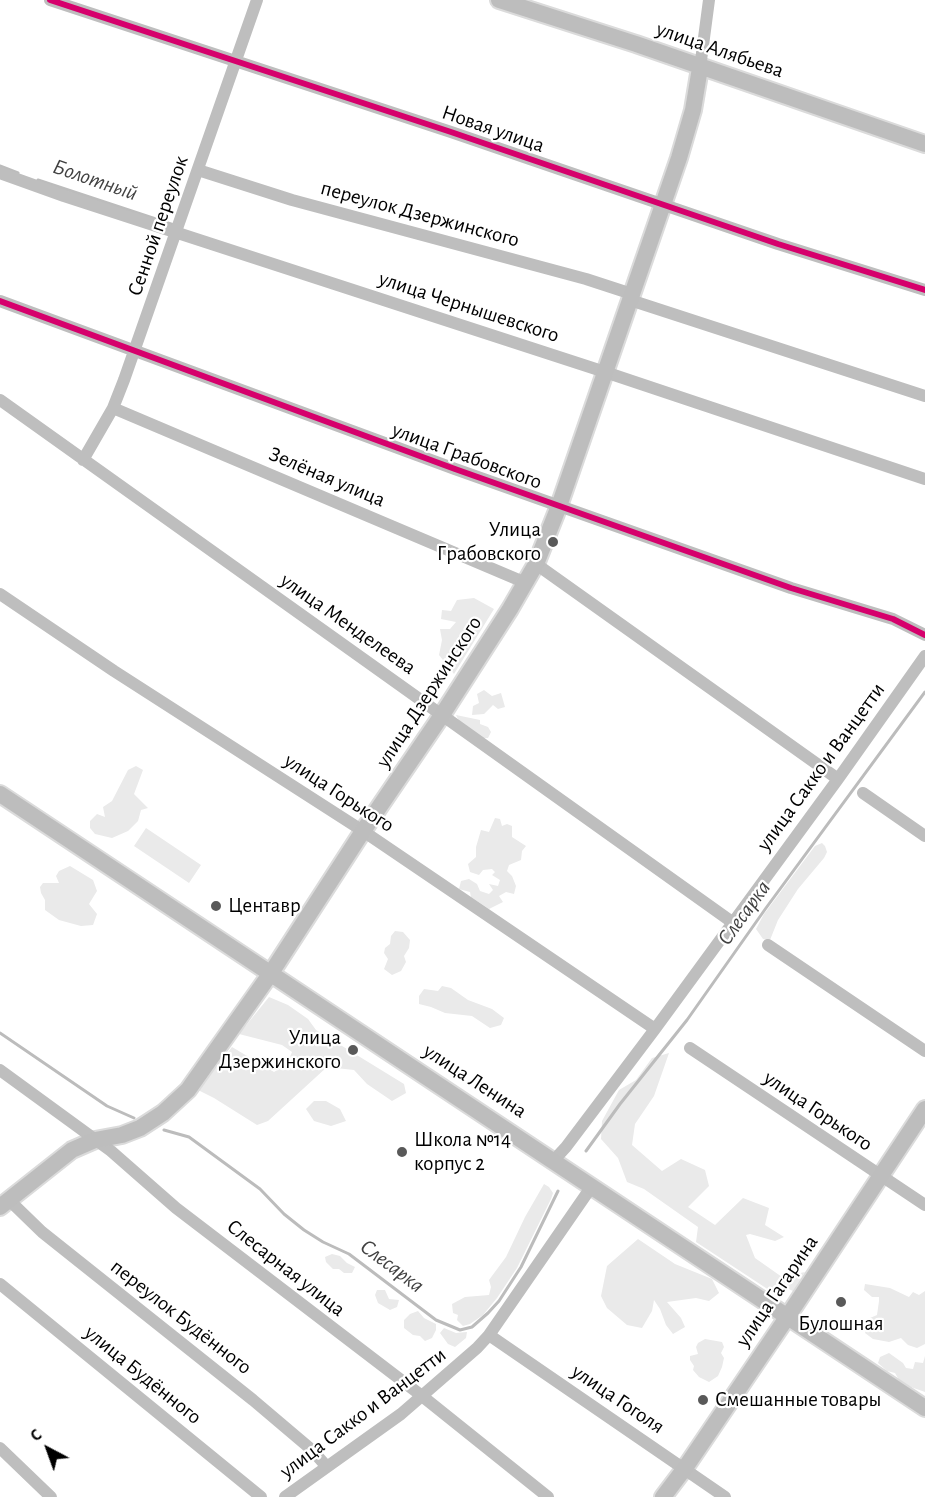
<!DOCTYPE html>
<meta charset="utf-8">
<style>
body{margin:0}
#map{position:relative;width:925px;height:1497px;overflow:hidden;background:#fff;font-family:"Alegreya Sans",sans-serif}
canvas{display:block}
.north{position:absolute;left:18px;top:1419px;width:60px;height:60px;-webkit-text-stroke:4px #fff;paint-order:stroke;rotate:319deg;font-size:16px;font-weight:700;line-height:24px;text-align:center;color:#000}
.north::after{content:'';display:block;margin:auto;width:21px;height:27px;background:#000;clip-path:polygon(50% 0,100% 100%,50% 72%,0 100%)}
</style>
<div id="map">
<canvas width="925" height="1497"></canvas>
<div class="north">С</div>
</div>
<script>
const ctx = document.querySelector('canvas').getContext('2d');
ctx.lineJoin = 'round';
function paint(path, color) {
  ctx.fillStyle = color;
  ctx.fill(path, 'evenodd');
}
function poly(rows) {
  const path = new Path2D();
  for (const r of rows) {
    path.moveTo(r[0], r[1]);
    for (let i = 2; i < r.length; i += 2) path.lineTo(r[i], r[i + 1]);
  }
  return path;
}
function stroke(path, color, width, dash) {
  ctx.strokeStyle = color;
  ctx.lineWidth = width;
  ctx.lineCap = dash ? 'butt' : 'round';
  ctx.setLineDash(dash || []);
  ctx.stroke(path);
}
function drawText(font, color, halo, rows, align = 'center') {
  ctx.font = font + ' "Alegreya Sans",sans-serif';
  ctx.lineWidth = 4.5;
  ctx.setLineDash([]);
  ctx.textBaseline = 'middle';
  ctx.strokeStyle = halo;
  ctx.fillStyle = color;
  for (const [text, x, y, turn = 0] of rows) {
    ctx.save();
    ctx.translate(x, y);
    ctx.rotate((+turn || 0) * Math.PI / 180);
    ctx.textAlign = isNaN(turn) ? turn : align;
    if (halo) ctx.strokeText(text, 0, 0);
    ctx.fillText(text, 0, 0);
    ctx.restore();
  }
}
const green = poly([
 [474,598,494,609,454,674,439,655,442,640,440,629,450,629,456,622,441,619,442,610,451,611,457,600],
 [484,690,492,696,501,693,505,707,498,709,493,705,484,714,472,715,473,706,479,703,477,694],
 [456,715,480,720,480,724,488,727,491,732,488,738,482,738,459,721],
 [136,766,143,770,134,794,148,808,141,810,138,821,128,831,112,838,95,834,90,828,90,821,97,814,105,817,103,807,112,801,128,770],
 [495,818,500,819,502,826,507,824,512,826,512,837,526,846,522,851,521,860,509,865,507,871,512,876,516,886,514,894,506,892,499,896,503,902,489,909,471,897,470,892,459,889,461,881,469,879,477,884,480,891,489,894,493,890,489,884,498,886,500,880,492,875,495,872,492,869,483,870,479,875,470,872,468,864,476,857,476,847,481,830,489,832],
 [146,828,201,865,189,883,134,846],
 [822,843,825,846,827,852,824,858,798,889,778,920,770,940,763,939,756,929,764,914,815,846],
 [70,866,93,880,97,891,89,904,97,914,93,925,81,926,59,920,45,910,45,900,41,893,40,887,43,883,59,883,56,876,59,871],
 [395,931,403,932,410,940,409,948,404,956,406,962,401,971,392,975,384,969,388,959,384,953,385,948,390,944,391,936],
 [442,986,451,988,468,1000,492,1009,504,1018,501,1025,490,1028,472,1016,445,1013,431,1007,419,1004,419,996,424,989,438,991],
 [269,997,288,1005,308,1019,316,1030,404,1084,406,1093,392,1101,367,1084,354,1070,327,1067,268,1121,257,1125,214,1098,198,1090,232,1047,274,1072,287,1064,292,1052,282,1045,239,1034],
 [669,1053,654,1096,635,1124,632,1145,662,1171,681,1159,705,1170,709,1186,688,1207,715,1225,743,1198,769,1208,765,1225,784,1237,775,1241,750,1234,746,1235,755,1258,782,1277,805,1272,793,1291,780,1285,772,1292,696,1242,698,1227,644,1189,627,1182,618,1158,601,1139,602,1121,619,1090,636,1080,652,1058],
 [314,1101,326,1101,340,1109,346,1121,331,1126,314,1121,306,1109],
 [544,1184,549,1187,553,1193,551,1199,517,1268,497,1298,483,1315,470,1324,463,1326,457,1320,458,1315,453,1313,452,1304,465,1297,489,1295,491,1287,489,1280,506,1257,525,1217],
 [638,1239,675,1264,712,1279,719,1293,709,1301,696,1298,667,1302,681,1318,685,1327,673,1334,666,1325,660,1309,654,1300,652,1311,642,1328,627,1325,607,1308,601,1296,607,1266],
 [332,1254,340,1256,347,1263,355,1267,352,1273,344,1273,339,1269,333,1269,326,1262,325,1257],
 [865,1284,890,1288,909,1297,913,1292,919,1295,925,1291,925,1344,917,1348,908,1345,901,1338,889,1342,873,1339,865,1333,870,1318,877,1315,879,1301,879,1297,872,1297,864,1290],
 [377,1290,385,1290,389,1299,399,1300,397,1307,390,1310,378,1303,375,1295],
 [418,1311,424,1318,436,1324,436,1330,432,1338,425,1341,420,1336,413,1335,404,1328,404,1320,410,1314],
 [444,1328,456,1333,467,1332,466,1338,455,1347,448,1344,440,1333],
 [705,1339,722,1342,724,1347,721,1353,724,1358,722,1367,718,1376,709,1382,699,1377,693,1370,694,1366,690,1360,690,1356,698,1354,696,1347,698,1343],
 [889,1353,903,1363,906,1368,913,1369,915,1362,923,1363,925,1356,925,1392,908,1386,899,1380,895,1373,887,1371,878,1363,880,1357]
]);
const stream = poly([
 [0,166,18,173],
 [38,180,174,225],
 [0,1033,107,1106,134,1118],
 [164,1130,189,1137,260,1189,284,1214,304,1230,323,1242,349,1254,436,1320,460,1330,472,1327,488,1313,499,1301,521,1267,558,1191],
 [586,1151,620,1104,687,1020,766,908,925,692]
]);
const minor = poly([
 [50,0,451,132,778,244,925,290],
 [700,68,709,0],
 [198,170,292,200,586,279,632,294],
 [0,173,64,196,605,372,925,479],
 [630,300,925,396],
 [0,301,455,469,791,588,893,619,925,635],
 [0,400,732,922],
 [113,408,526,583],
 [83,460,113,408,124,380,257,0],
 [536,564,838,779],
 [0,594,114,671,363,831,655,1029],
 [863,793,925,836],
 [768,945,925,1051],
 [690,1048,925,1205],
 [0,1070,111,1151,176,1208,422,1396,548,1497],
 [554,1160,566,1147,655,1029,838,779,925,656],
 [9,1200,42,1232,253,1400,312,1450,327,1467],
 [0,1284,261,1497],
 [489,1335,725,1497],
 [0,1448,51,1497],
 [285,1497,401,1414,477,1348,489,1335,592,1186]
]);
const major = poly([
 [499,0,636,44,925,144],
 [0,794,925,1408],
 [0,1207,72,1150,95,1140,122,1135,140,1128,163,1113,188,1090,271,973,363,831,442,715,510,609,536,564,559,506,679,158,693,110,700,68],
 [663,1497,685,1468,788,1316,925,1109]
]);
const cycleway = poly([
 [50,0,451,132,778,244,925,290],
 [0,301,455,469,791,588,893,619,925,635]
]);
const markers = [
 [553,542,6,"#595959"],
 [216,906,6,"#595959"],
 [353,1050,6,"#595959"],
 [402,1152,6,"#595959"],
 [841,1302,6,"#595959"],
 [703,1400,6,"#595959"]
];
const streetNames = [
 ["улица Алябьева",720,50,19],
 ["Новая улица",493,129,19],
 ["переулок Дзержинского",420,214,15],
 ["Сенной переулок",158,226,-71],
 ["улица Чернышевского",469,307,18],
 ["улица Грабовского",467,456,20],
 ["Зелёная улица",327,477,23],
 ["улица Менделеева",348,624,35],
 ["улица Дзержинского",429,692,-57],
 ["улица Сакко и Ванцетти",821,767,-54],
 ["улица Горького",339,793,33],
 ["улица Ленина",475,1081,33],
 ["улица Горького",818,1111,34],
 ["Слесарная улица",286,1268,38],
 ["улица Гагарина",777,1291,-56],
 ["переулок Будённого",181,1317,38],
 ["улица Будённого",143,1375,39],
 ["улица Гоголя",618,1399,34],
 ["улица Сакко и Ванцетти",363,1413,-37]
];
const poiNames = [
 ["Улица",541,530,"right"],
 ["Грабовского",541,554,"right"],
 ["Центавр",228,906],
 ["Улица",341,1038,"right"],
 ["Дзержинского",341,1062,"right"],
 ["Школа №14",414,1140],
 ["корпус 2",414,1164],
 ["Булошная",841,1324,"center"],
 ["Смешанные товары",715,1400]
];
const waterNames = [
 ["Болотный",95,180,19],
 ["Слесарка",744,913,-54],
 ["Слесарка",392,1266,37]
];
paint(green, '#eaeaea');
stroke(stream, '#bcbcbc', 3);
stroke(major, '#dbdbdb', 20);
stroke(minor, '#bebebe', 12);
stroke(major, '#bdbdbd', 16);
stroke(cycleway, '#d6006c', 6);
for (const [x, y, r, color] of markers) {
  const dot = new Path2D();
  dot.arc(x, y, r, 0, 2 * Math.PI);
  ctx.fillStyle = color;
  ctx.fill(dot);
  stroke(dot, '#fff', 2);
}
drawText('21px', '#000', '#fff', streetNames);
drawText('21px', '#000', '#fff', poiNames, 'left');
drawText('italic 22px', '#414141', '#fff', waterNames);
</script>
